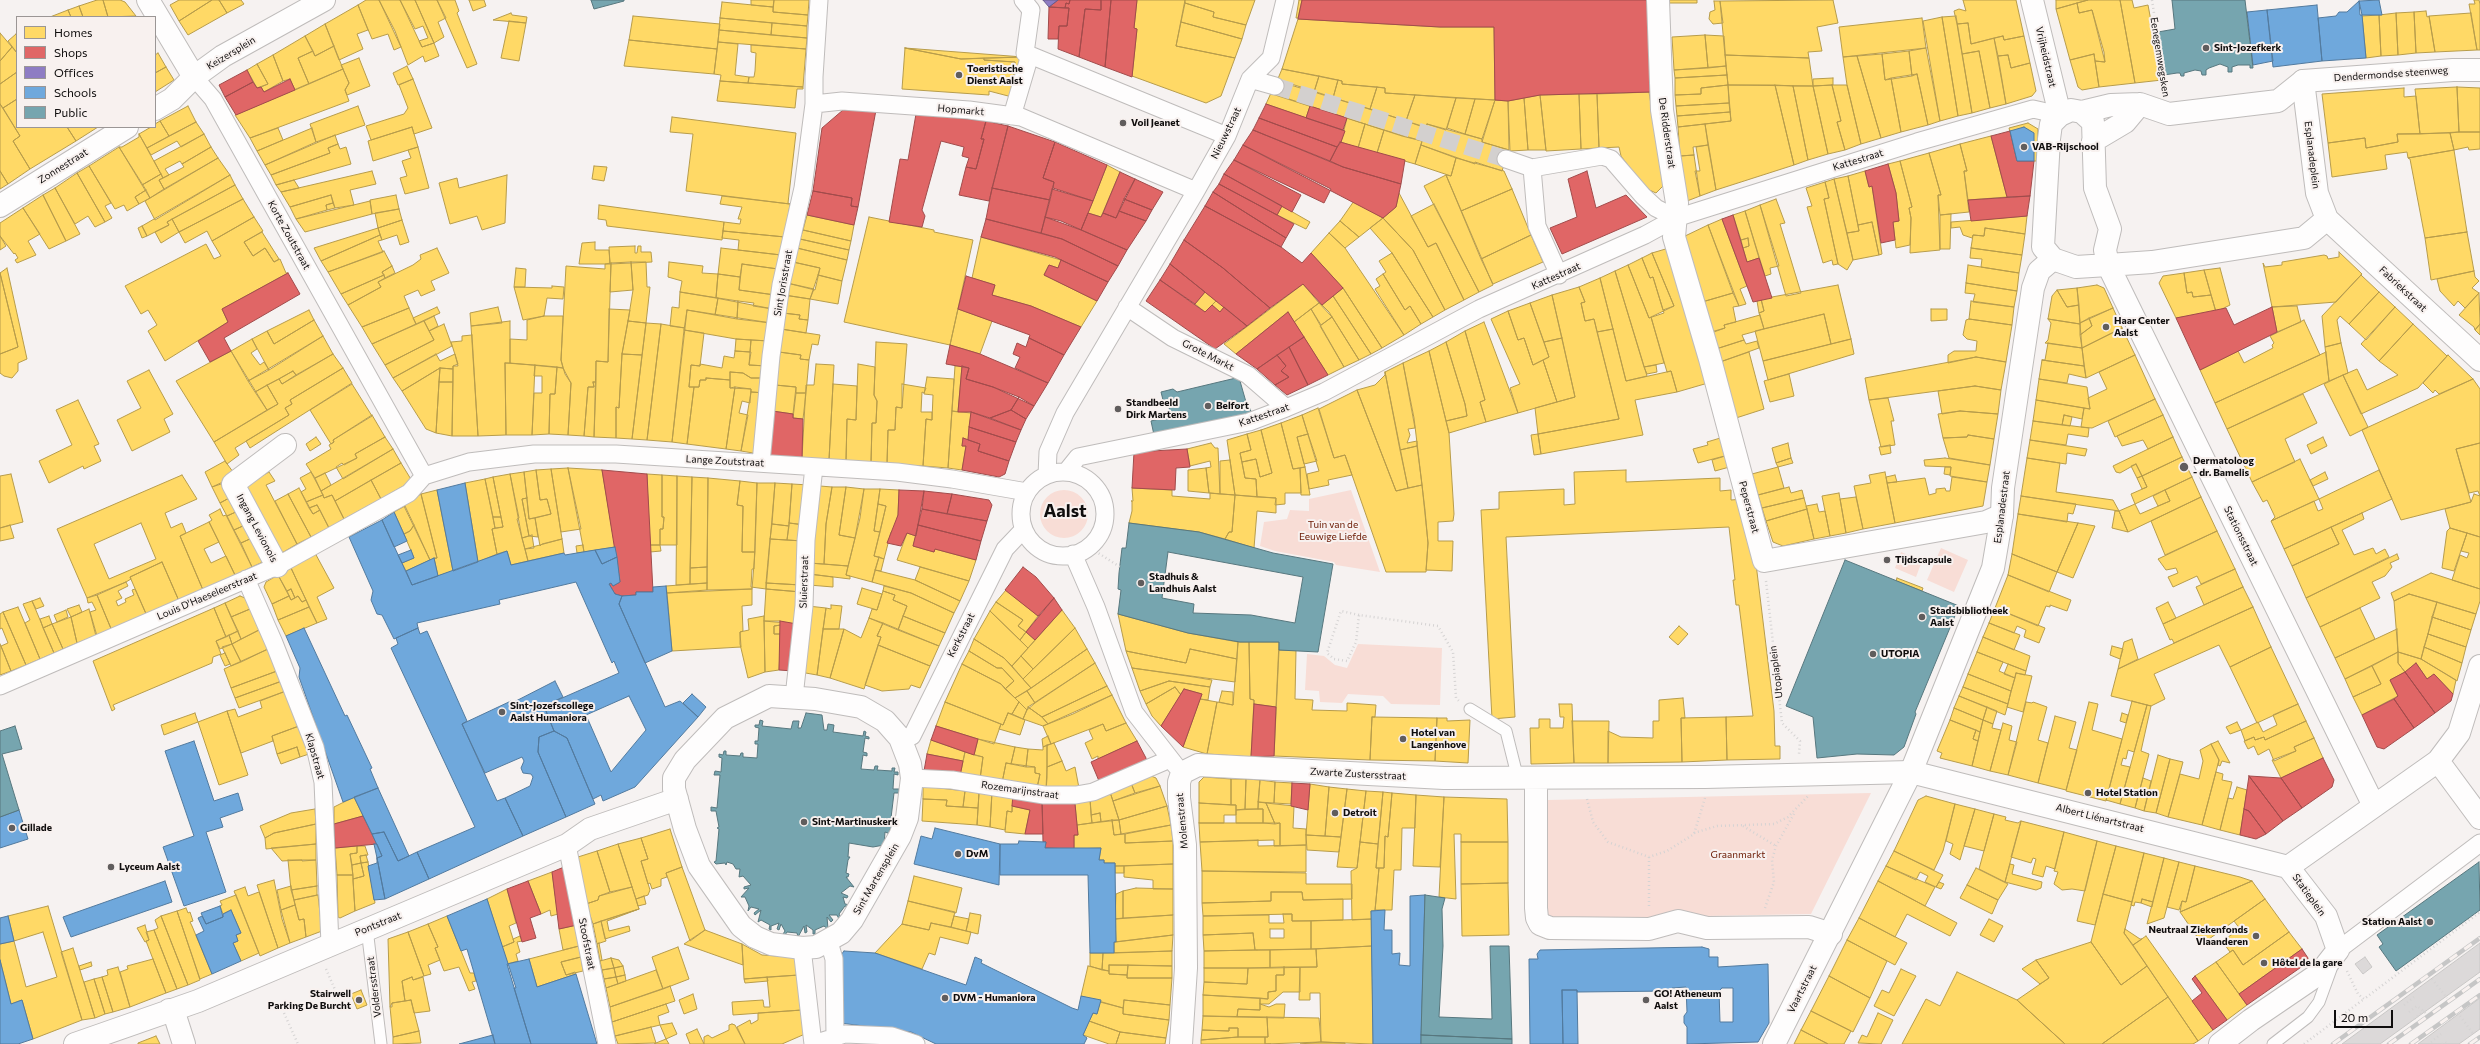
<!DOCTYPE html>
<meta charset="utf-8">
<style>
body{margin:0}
#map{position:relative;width:2480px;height:1044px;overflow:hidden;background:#f6f2f1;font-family:Commissioner,sans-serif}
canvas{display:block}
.legend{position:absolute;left:16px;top:16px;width:140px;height:112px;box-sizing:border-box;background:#f8f1ef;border:1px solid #9b9695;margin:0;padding:5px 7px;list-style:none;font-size:12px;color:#0f0d0d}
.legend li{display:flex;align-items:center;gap:8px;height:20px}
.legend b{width:20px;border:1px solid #9b9695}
.scale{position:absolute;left:2334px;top:1010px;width:59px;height:18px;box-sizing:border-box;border:2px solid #0f0d0d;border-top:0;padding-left:5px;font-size:12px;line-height:14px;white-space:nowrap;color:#0f0d0d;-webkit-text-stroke:3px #f8f1ef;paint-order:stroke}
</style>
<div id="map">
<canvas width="2480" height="1044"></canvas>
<ul class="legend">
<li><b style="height:11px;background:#ffd966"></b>Homes</li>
<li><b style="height:11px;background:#e06666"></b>Shops</li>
<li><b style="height:11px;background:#8e7cc3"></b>Offices</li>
<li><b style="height:11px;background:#6fa8dc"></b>Schools</li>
<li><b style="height:11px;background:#76a5af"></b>Public</li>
</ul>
<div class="scale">20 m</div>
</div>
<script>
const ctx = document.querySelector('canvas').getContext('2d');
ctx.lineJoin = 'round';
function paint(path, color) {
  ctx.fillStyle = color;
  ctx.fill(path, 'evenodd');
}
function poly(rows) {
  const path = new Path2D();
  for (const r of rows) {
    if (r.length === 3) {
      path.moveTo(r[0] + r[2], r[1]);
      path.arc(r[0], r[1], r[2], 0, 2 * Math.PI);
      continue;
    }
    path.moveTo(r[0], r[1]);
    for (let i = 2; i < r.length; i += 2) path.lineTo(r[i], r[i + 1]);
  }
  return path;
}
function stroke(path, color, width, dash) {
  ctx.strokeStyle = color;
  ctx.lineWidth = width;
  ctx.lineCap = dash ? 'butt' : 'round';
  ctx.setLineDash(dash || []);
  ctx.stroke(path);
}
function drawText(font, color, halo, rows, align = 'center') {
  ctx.font = font + ' Commissioner,sans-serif';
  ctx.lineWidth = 4;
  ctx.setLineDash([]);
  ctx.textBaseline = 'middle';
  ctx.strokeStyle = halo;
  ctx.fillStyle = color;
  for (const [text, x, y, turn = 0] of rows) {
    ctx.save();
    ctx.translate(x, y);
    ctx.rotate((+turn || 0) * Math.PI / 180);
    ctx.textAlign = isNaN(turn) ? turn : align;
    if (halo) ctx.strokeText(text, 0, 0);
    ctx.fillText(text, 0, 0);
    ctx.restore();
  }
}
const green = poly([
 [1351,490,1380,572,1336,565,1334,562,1275,551,1260,546,1264,522,1287,519,1290,510,1309,511,1309,499],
 [1064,514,24],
 [1941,548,1968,560,1954,592,1927,580],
 [1901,552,1922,561,1916,577,1895,568],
 [1358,644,1442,648,1440,705,1391,704,1383,696,1348,694,1342,703,1320,702,1319,691,1305,690,1307,654,1324,656,1335,665,1347,668],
 [1871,793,1811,914,1548,919,1548,800]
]);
const homes = poly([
 [97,0,103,0,108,17,83,17,79,6,97,0],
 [103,0,120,0,125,2,136,16,108,17,103,0],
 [179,0,212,0,179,21,170,5,179,0],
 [212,0,219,0,227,13,188,35,179,21,212,0],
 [219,0,241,0,244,4,227,13,219,0],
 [366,0,379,0,401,47,394,50,388,34,372,39,358,5,366,0],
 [379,0,400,0,422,47,434,43,439,56,425,62,423,56,408,65,395,31,379,0],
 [400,0,415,0,434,43,422,47,419,41,428,38,423,26,415,29,400,0],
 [415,0,437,0,446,18,438,22,444,37,434,43,415,0],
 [437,0,455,0,459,11,457,13,477,64,467,68,437,0],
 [469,0,484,0,486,6,473,11,469,0],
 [751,0,774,0,773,7,751,5,751,0],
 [774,0,809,0,808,15,773,12,774,0],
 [1137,0,1185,0,1176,46,1235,58,1221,96,1206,103,1132,76,1137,29,1134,28,1137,0],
 [1185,0,1255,0,1246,25,1213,17,1214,12,1185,3,1185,0],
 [1299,0,1302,0,1298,18,1296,18,1299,0],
 [1668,0,1697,0,1697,3,1668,3,1668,0],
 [1833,0,1838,23,1817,27,1822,51,1808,52,1809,58,1725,55,1720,1,1833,0],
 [1963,0,2016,0,2024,36,2004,40,2003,36,1971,44,1968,23,1957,24,1954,11,1959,9,1966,11,1963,0],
 [2056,0,2088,0,2056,9,2056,0],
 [2088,0,2120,0,2135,83,2099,87,2095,61,2105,62,2104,52,2092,10,2079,13,2077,3,2088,0],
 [2120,0,2132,0,2134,8,2148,5,2162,80,2135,83,2120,0],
 [2474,0,2479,0,2480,4,2480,50,2477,50,2469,4,2475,4,2474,0],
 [1714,1,1720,1,1723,23,1713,24,1709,19,1710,12,1715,10,1714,1],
 [722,2,773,7,773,12,808,15,807,26,720,18,722,2],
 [1185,3,1214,12,1213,17,1246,25,1242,39,1181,22,1185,3],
 [2077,3,2079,13,2092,10,2105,62,2095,61,2094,54,2070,60,2056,9,2077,3],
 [358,5,368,30,357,34,363,49,339,60,325,24,358,5],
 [79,6,83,17,71,17,68,10,79,6],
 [68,10,71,17,50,17,68,10],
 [2426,11,2427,17,2429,16,2435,52,2416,53,2414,12,2426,11],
 [2414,12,2416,53,2398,55,2396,13,2414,12],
 [511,13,512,15,527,17,526,23,493,20,511,13],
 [2396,13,2398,55,2381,56,2379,15,2396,13],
 [2471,13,2477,50,2435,52,2429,16,2471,13],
 [2379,15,2381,56,2366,58,2362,16,2379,15],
 [633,16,720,24,717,49,629,40,633,16],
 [1956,16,1972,113,1958,116,1942,17,1956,16],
 [1942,17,1958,116,1940,121,1923,21,1942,17],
 [720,18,772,23,771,35,719,30,720,18],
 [1922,18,1926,48,1843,57,1839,27,1922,18],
 [1298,19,1440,27,1494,27,1495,100,1385,93,1385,88,1342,84,1342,81,1282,69,1298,19],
 [509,21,526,23,519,61,501,58,509,21],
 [1181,22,1242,39,1235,58,1176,46,1181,22],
 [772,23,807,26,807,38,771,35,772,23],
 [1968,23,1971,44,1994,38,2006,104,1990,108,1979,51,1962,54,1957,24,1968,23],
 [325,24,334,46,315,56,305,36,325,24],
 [719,30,807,38,806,49,718,42,719,30],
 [0,33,12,47,0,61,0,33],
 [16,34,17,36,17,53,8,41,16,34],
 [1705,35,1708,68,1674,70,1672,37,1705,35],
 [1705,35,1724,36,1726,66,1708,68,1705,35],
 [305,36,313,51,298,58,309,84,295,90,290,79,283,81,273,55,305,36],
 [2003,36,2004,40,2024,36,2030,63,2011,68,2008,55,1998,56,1994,38,2003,36],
 [629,40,717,49,714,74,624,66,629,40],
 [718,42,738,44,735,75,749,77,748,83,720,81,721,75,714,74,718,42],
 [751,45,806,49,803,87,748,83,749,77,754,77,755,71,756,53,751,52,751,45],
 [334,46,343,69,309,84,298,58,313,51,315,56,334,46],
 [12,47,17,53,17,72,0,84,0,61,12,47],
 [905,48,961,59,984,58,984,60,1015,62,1012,97,989,91,989,95,902,89,905,48],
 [905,48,1023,57,961,59,905,48],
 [1926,48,1940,121,1928,125,1917,74,1912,76,1909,51,1926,48],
 [1909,51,1912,76,1885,80,1882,54,1909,51],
 [1979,51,1990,108,1972,113,1962,54,1979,51],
 [158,53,166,67,155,73,155,55,158,53],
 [1882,54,1885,80,1891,78,1901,132,1881,138,1857,56,1882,54],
 [2094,54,2099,87,2082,90,2078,87,2070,60,2094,54],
 [273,55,283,81,264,92,261,87,268,84,257,64,273,55],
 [1725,55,1809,58,1813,86,1728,85,1725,55],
 [2008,55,2011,68,2030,63,2036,91,2032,96,2006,104,1998,56,2008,55],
 [1857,56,1881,138,1861,144,1847,85,1843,57,1857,56],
 [1023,57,1012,97,1015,62,984,60,984,58,1023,57],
 [359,58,370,86,347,95,345,90,349,83,341,65,359,58],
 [257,64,268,84,257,88,247,70,257,64],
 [407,66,413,79,398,85,393,73,407,66],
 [1726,66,1727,75,1675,78,1674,70,1726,66],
 [166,67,174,80,155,92,155,73,166,67],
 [343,69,349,83,345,90,349,101,250,138,235,115,343,69],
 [1282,69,1319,76,1314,92,1277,81,1282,69],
 [17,72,17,99,3,108,0,104,0,84,17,72],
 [1917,74,1928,125,1901,132,1891,78,1917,74],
 [1727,75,1728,85,1701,88,1701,94,1675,95,1675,78,1727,75],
 [1319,76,1338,80,1333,98,1314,92,1319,76],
 [1833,78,1833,85,1813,86,1813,79,1833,78],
 [413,79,432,128,414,134,412,127,371,140,366,126,404,114,408,108,399,85,413,79],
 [1279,80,1406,121,1402,136,1272,94,1279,80],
 [1338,80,1342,81,1342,84,1377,87,1370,109,1333,98,1338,80],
 [720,81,803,87,803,89,797,89,795,108,717,101,720,81],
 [1728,85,1775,85,1794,165,1716,190,1705,124,1731,121,1728,85],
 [1728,85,1729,103,1676,106,1675,95,1701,94,1701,88,1728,85],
 [1775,85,1793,86,1808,160,1794,165,1775,85],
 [1832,85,1847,85,1861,144,1845,150,1837,122,1841,121,1832,85],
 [1832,85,1841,121,1837,122,1845,150,1828,154,1813,86,1832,85],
 [1793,86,1813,86,1828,154,1808,160,1793,86],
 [1377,87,1385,88,1385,93,1415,95,1406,121,1370,109,1377,87],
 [2457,87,2459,132,2420,134,2415,89,2457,87],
 [2457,87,2480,88,2480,132,2459,132,2457,87],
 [2404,88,2404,97,2416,96,2420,134,2397,134,2398,142,2366,148,2365,138,2328,143,2322,94,2404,88],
 [1649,92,1664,185,1656,193,1645,188,1621,156,1619,147,1599,148,1597,94,1651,92,1649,92],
 [1271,93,1310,106,1306,118,1266,104,1271,93],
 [1579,94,1581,149,1546,151,1540,95,1579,94],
 [1579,94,1597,94,1599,148,1581,149,1579,94],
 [1415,95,1456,98,1446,130,1427,124,1426,128,1406,121,1415,95],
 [1540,95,1546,150,1528,150,1524,98,1540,95],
 [1456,98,1475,99,1465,134,1447,128,1456,98],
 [1524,98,1528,150,1510,151,1508,101,1524,98],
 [17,99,17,127,67,127,76,141,30,169,13,141,20,136,3,108,17,99],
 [1475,99,1495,100,1482,139,1465,134,1475,99],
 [1495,100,1508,101,1509,150,1482,142,1495,100],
 [1729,103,1730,112,1677,116,1676,106,1729,103],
 [0,104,20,136,13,141,30,169,8,184,0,171,0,104],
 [188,106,196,122,169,136,160,121,188,106],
 [358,106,365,125,316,142,310,124,358,106],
 [1730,112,1731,121,1678,127,1677,116,1730,112],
 [672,117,796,133,788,203,790,204,686,191,693,134,670,132,672,117],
 [1347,118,1365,124,1358,148,1341,142,1347,118],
 [160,121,169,136,147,148,139,134,151,127,155,127,155,124,160,121],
 [1406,121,1425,127,1422,141,1402,136,1406,121],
 [196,122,204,134,181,147,177,141,151,155,147,148,196,122],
 [2028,123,2038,129,2037,161,2017,161,2009,128,2028,123],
 [1365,124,1384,130,1377,153,1358,148,1365,124],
 [1427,124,1482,139,1482,142,1509,150,1502,171,1475,162,1475,164,1421,145,1427,124],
 [1705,124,1708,145,1693,147,1694,155,1680,156,1678,127,1705,124],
 [67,127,98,127,76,141,67,127],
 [412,127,418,147,373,161,368,141,412,127],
 [278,128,283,140,257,151,250,138,278,128],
 [312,128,316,142,265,165,257,151,312,128],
 [1384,130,1422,141,1415,164,1377,153,1384,130],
 [2459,132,2480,132,2480,149,2469,150,2468,147,2454,150,2450,133,2459,132],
 [2450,133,2454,150,2408,158,2407,152,2385,155,2387,169,2332,177,2328,143,2365,138,2366,148,2398,142,2397,134,2450,133],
 [139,134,161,174,142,185,119,147,122,147,139,137,139,134],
 [204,134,211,147,182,164,180,161,165,169,169,175,163,178,154,161,204,134],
 [335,135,338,144,328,148,330,153,271,175,265,165,335,135],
 [1991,136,2007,197,1968,200,1964,171,1967,171,1960,144,1991,136],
 [338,144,340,149,346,147,351,164,276,185,271,175,330,153,328,148,338,144],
 [1960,144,1967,171,1964,171,1969,212,1940,215,1938,195,1941,195,1929,153,1960,144],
 [1421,145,1456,158,1451,176,1415,164,1421,145],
 [1708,145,1716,190,1700,196,1695,171,1700,171,1696,147,1708,145],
 [119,147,146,190,135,197,139,204,127,211,124,205,115,209,89,166,119,147],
 [211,147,218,158,164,189,159,180,184,167,182,164,211,147],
 [418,147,429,188,405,194,400,178,407,176,402,161,411,158,408,150,418,147],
 [2454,150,2467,232,2425,238,2410,159,2408,158,2454,150],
 [1929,153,1941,195,1938,195,1940,250,1910,253,1911,218,1909,208,1912,207,1900,161,1929,153],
 [1694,155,1700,196,1687,201,1680,156,1694,155],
 [218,158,230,175,155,220,145,201,218,158],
 [1456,158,1504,171,1512,189,1461,211,1446,175,1451,176,1456,158],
 [1900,161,1912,207,1909,208,1911,218,1910,245,1896,248,1893,222,1899,221,1896,193,1888,164,1900,161],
 [1107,165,1120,172,1101,217,1088,213,1107,165],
 [89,166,111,203,105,206,112,218,105,222,77,173,89,166],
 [594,166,607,167,604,181,592,179,594,166],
 [0,171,8,184,0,189,0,171],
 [372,171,376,184,350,190,354,205,335,208,331,195,290,207,281,192,372,171],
 [1865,171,1869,187,1872,186,1882,254,1879,255,1872,222,1858,225,1848,176,1865,171],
 [77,173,105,222,95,227,88,216,75,224,55,188,77,173],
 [161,174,163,178,159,180,164,189,150,198,142,185,161,174],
 [230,175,235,185,167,222,169,225,147,236,142,226,230,175],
 [507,175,505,223,482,230,477,216,450,224,439,183,457,178,459,188,507,175],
 [1446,175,1493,285,1479,292,1424,186,1446,175],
 [1848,176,1859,231,1847,233,1834,179,1848,176],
 [1834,179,1853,260,1847,270,1838,264,1824,199,1829,198,1825,182,1834,179],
 [294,180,299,188,281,192,276,185,294,180],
 [1825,182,1829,198,1824,199,1838,264,1833,265,1832,260,1823,263,1807,207,1812,206,1806,188,1825,182],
 [235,185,243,199,179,232,172,219,235,185],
 [55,188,80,234,66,241,43,195,55,188],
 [1512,189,1531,235,1481,259,1461,211,1512,189],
 [146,190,150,198,139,204,135,197,146,190],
 [1399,193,1428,247,1436,243,1464,300,1445,310,1413,250,1383,218,1396,207,1399,193],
 [43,195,66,241,49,249,23,208,43,195],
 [331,195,333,203,326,205,327,210,296,219,290,207,331,195],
 [396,195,399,209,372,214,370,200,396,195],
 [722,196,790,204,785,237,723,231,724,222,740,224,741,219,738,219,742,207,720,204,722,196],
 [243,199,254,217,212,241,207,231,185,243,179,232,243,199],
 [1776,199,1785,223,1780,224,1801,293,1786,296,1760,205,1776,199],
 [370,201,372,214,305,232,296,219,370,201],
 [1354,201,1383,218,1359,237,1340,221,1354,201],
 [333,203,335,208,327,210,326,205,333,203],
 [1434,204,1479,292,1464,300,1436,243,1428,247,1411,216,1434,204],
 [599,205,724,222,722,240,607,226,606,220,598,219,599,205],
 [1760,205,1779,266,1770,268,1771,274,1765,276,1745,211,1760,205],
 [1282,206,1310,222,1306,229,1277,215,1282,206],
 [23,208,40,234,28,241,36,255,17,263,15,260,18,258,15,253,14,254,0,236,0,223,23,208],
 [399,209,402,220,378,228,375,213,399,209],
 [1745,211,1759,258,1747,262,1743,248,1749,246,1748,238,1741,240,1733,215,1745,211],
 [1951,214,1950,249,1940,249,1940,215,1951,214],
 [807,215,854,225,851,241,803,230,807,215],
 [2027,216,2025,234,1985,228,1984,236,1973,235,1972,238,1963,235,1960,227,1951,228,1951,222,2027,216],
 [254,217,263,231,244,242,253,256,265,248,274,262,280,259,286,273,288,273,222,309,228,322,165,361,148,331,157,325,148,310,141,314,125,286,206,244,214,259,221,256,212,241,254,217],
 [869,217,934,230,934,232,973,240,950,345,844,322,869,217],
 [1383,218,1413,250,1445,310,1433,317,1392,253,1370,228,1383,218],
 [172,219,179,232,161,243,155,232,169,225,167,222,172,219],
 [1722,219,1747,286,1740,289,1746,304,1739,306,1708,225,1722,219],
 [402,220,409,242,400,245,397,235,382,240,378,228,402,220],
 [1340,221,1359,237,1345,248,1329,233,1340,221],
 [1872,222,1879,255,1853,260,1847,233,1859,231,1858,225,1872,222],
 [1708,225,1733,293,1702,302,1683,237,1708,225],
 [142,226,147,236,142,238,138,228,142,226],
 [378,228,380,235,321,261,314,248,378,228],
 [1985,228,2025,234,2022,255,1971,248,1973,235,1984,236,1985,228],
 [803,230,851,241,849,250,800,239,803,230],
 [723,231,785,237,781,255,738,250,739,240,722,238,723,231],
 [262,232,279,259,274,262,265,248,253,256,244,242,262,232],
 [2467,232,2474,271,2431,280,2425,238,2467,232],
 [1329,233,1345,248,1404,335,1382,348,1343,288,1311,253,1329,233],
 [380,235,382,240,378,241,383,252,328,272,321,261,380,235],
 [1531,235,1543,262,1493,284,1481,259,1531,235],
 [0,236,6,246,0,250,0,236],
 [981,237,1061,260,1058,268,1049,265,1044,275,1097,301,1081,327,1031,306,992,295,995,285,972,278,981,237],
 [1748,238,1749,246,1743,248,1741,240,1748,238],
 [800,239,849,250,847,260,797,248,800,239],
 [595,242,595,250,609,250,610,264,579,264,582,243,595,242],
 [635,246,635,253,637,253,638,246,641,246,641,252,651,252,652,262,610,264,609,247,635,246],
 [437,248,449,273,431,281,435,290,421,296,418,290,404,296,409,308,362,327,348,305,381,287,378,282,413,265,421,259,420,255,437,248],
 [721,248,781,255,778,269,742,264,740,277,718,274,721,248],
 [797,248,847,260,842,281,818,275,820,268,793,262,797,248],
 [1669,248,1708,383,1677,392,1671,371,1667,372,1651,317,1674,306,1652,253,1669,248],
 [1971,248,2022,255,2019,273,1981,267,1982,259,1970,258,1971,248],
 [384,251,392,266,382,272,384,275,341,294,328,272,384,251],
 [2339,252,2362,274,2336,302,2272,307,2263,263,2265,267,2282,265,2282,262,2324,255,2327,256,2328,259,2339,257,2339,252],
 [1392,253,1433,317,1421,324,1410,306,1405,310,1383,274,1386,272,1379,261,1392,253],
 [1652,253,1674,306,1663,310,1653,277,1650,278,1642,258,1652,253],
 [1642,258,1650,278,1653,277,1664,313,1649,318,1628,265,1642,258],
 [631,262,646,262,647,287,650,287,646,323,628,321,633,290,631,262],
 [631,262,633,290,610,292,611,263,631,262],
 [669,262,703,266,702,273,718,274,716,298,680,292,682,281,668,277,669,262],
 [793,262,820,268,815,290,787,283,793,262],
 [611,263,608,362,596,361,596,382,593,382,594,387,588,387,584,436,568,435,571,383,565,374,561,360,566,266,605,269,605,264,611,263],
 [742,264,778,269,775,295,739,290,742,264],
 [1628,265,1649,318,1651,317,1664,363,1644,367,1615,271,1628,265],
 [1968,265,2019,273,2017,291,1966,283,1968,265],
 [392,266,395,273,385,278,382,272,392,266],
 [7,268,27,359,18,363,18,371,12,378,4,376,0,373,0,354,18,347,0,273,7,268],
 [516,268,526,269,525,287,514,287,516,268],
 [2220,268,2230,305,2216,312,2204,270,2220,268],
 [2204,270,2211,295,2193,297,2192,292,2187,293,2184,273,2204,270],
 [1615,271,1647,376,1626,381,1600,278,1615,271],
 [2474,271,2475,277,2479,281,2472,288,2479,293,2465,308,2458,301,2454,306,2440,291,2437,279,2474,271],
 [0,273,18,347,0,354,0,273],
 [2184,273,2187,293,2192,292,2193,297,2211,295,2216,312,2176,318,2159,283,2163,276,2184,273],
 [718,274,740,277,739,290,775,295,773,309,716,298,718,274],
 [1383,274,1405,310,1410,306,1421,324,1404,335,1375,289,1380,286,1376,279,1383,274],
 [384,275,385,278,378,282,381,287,348,305,341,294,384,275],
 [818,275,842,281,838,304,810,299,818,275],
 [2361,275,2379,292,2349,324,2340,316,2337,320,2341,343,2325,347,2322,316,2361,275],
 [1600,278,1613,329,1597,332,1594,319,1585,321,1581,303,1585,302,1579,287,1600,278],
 [787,283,814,289,810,299,784,295,787,283],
 [1966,283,2017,291,2014,307,1973,302,1975,294,1965,293,1966,283],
 [1303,284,1319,303,1311,309,1294,322,1288,312,1236,354,1224,344,1303,284],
 [1838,285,1851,339,1831,344,1824,314,1764,329,1759,313,1764,311,1761,299,1838,285],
 [2097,285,2104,288,2113,308,2080,323,2077,288,2097,285],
 [552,286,564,287,563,299,547,298,544,316,523,320,514,287,552,288,552,286],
 [1579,287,1585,302,1581,303,1585,321,1594,319,1619,419,1538,434,1535,408,1575,397,1552,295,1579,287],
 [1343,288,1382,348,1371,354,1333,296,1343,288],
 [2077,288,2079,305,2067,307,2057,290,2077,288],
 [2057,290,2067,307,2079,305,2080,324,2048,319,2052,296,2057,290],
 [680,292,718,298,715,315,687,310,685,328,670,326,672,307,679,308,680,292],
 [1205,292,1216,301,1205,312,1195,304,1205,292],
 [2379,292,2395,307,2366,340,2349,324,2379,292],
 [1733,293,1739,306,1733,307,1736,322,1724,325,1725,328,1711,332,1702,302,1733,293],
 [2479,293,2480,324,2475,330,2474,327,2459,315,2479,293],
 [784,295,810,299,808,320,799,319,800,315,783,313,784,295],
 [1552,295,1562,338,1544,342,1530,303,1552,295],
 [1333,296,1343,311,1371,354,1359,360,1329,312,1322,305,1333,296],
 [718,298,738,301,737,319,715,315,718,298],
 [1761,299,1764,311,1759,313,1757,301,1761,299],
 [1217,300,1224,307,1220,312,1212,305,1217,300],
 [738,301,754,303,753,306,773,309,771,323,737,319,738,301],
 [1971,301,2014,307,2012,325,1969,319,1971,301],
 [1319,303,1332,317,1321,325,1311,309,1319,303],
 [1530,303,1549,357,1533,365,1524,338,1518,340,1508,311,1530,303],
 [2297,306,2301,322,2277,332,2272,307,2297,306],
 [437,307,440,313,416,324,413,318,437,307],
 [498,307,502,323,471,326,470,313,498,307],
 [2395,307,2413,324,2379,361,2361,344,2395,307],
 [409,308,416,324,372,344,362,327,409,308],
 [2113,308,2122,328,2082,348,2080,335,2092,326,2089,318,2113,308],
 [609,309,630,310,622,354,619,408,616,407,616,438,594,437,596,361,608,362,609,309],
 [958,309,992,321,980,354,950,345,958,309],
 [1311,309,1344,367,1328,375,1294,322,1311,309],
 [1931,309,1947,309,1947,320,1931,321,1931,309],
 [309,310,314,320,274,344,267,331,309,310],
 [687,310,771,323,769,341,736,339,684,330,687,310],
 [1508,311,1518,340,1524,338,1533,365,1543,360,1557,402,1518,413,1510,388,1520,384,1491,319,1508,311],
 [783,313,800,315,799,319,808,320,806,333,781,329,783,313],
 [1824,314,1831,344,1763,361,1755,331,1824,314],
 [1760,315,1764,329,1742,335,1744,340,1716,349,1711,333,1725,328,1724,325,1760,315],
 [434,316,438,326,429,331,424,321,434,316],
 [544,316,563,316,561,360,563,368,510,363,510,339,527,340,527,320,544,316],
 [1332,317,1359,360,1344,367,1320,326,1332,317],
 [2089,318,2092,326,2080,335,2080,323,2089,318],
 [1969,319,2012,325,2006,362,1976,357,1948,363,1948,355,1954,351,1976,351,1977,341,1967,339,1963,335,1966,320,1969,319],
 [2048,319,2080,324,2082,348,2045,343,2048,340,2051,323,2048,319],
 [314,320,323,336,269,370,252,339,267,331,274,344,314,320],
 [2304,320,2320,355,2215,403,2200,370,2238,351,2244,363,2273,348,2272,345,2274,343,2270,336,2304,320],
 [424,321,434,340,385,365,372,344,424,321],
 [510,321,510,363,505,363,506,435,478,436,471,326,510,321],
 [628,321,646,323,642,355,622,354,628,321],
 [1484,322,1518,413,1486,422,1480,402,1485,400,1465,331,1484,322],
 [646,323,661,324,647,440,632,439,646,323],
 [444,324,452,346,393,378,385,365,434,340,429,331,444,324],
 [661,324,685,328,672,442,647,440,661,324],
 [2413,324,2447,356,2418,388,2361,414,2343,375,2357,369,2367,390,2398,375,2379,361,2413,324],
 [2480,324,2480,335,2475,330,2480,324],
 [2122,328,2135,355,2086,378,2082,348,2122,328],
 [781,329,820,335,818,345,812,344,809,360,800,359,801,355,779,352,781,329],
 [1613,329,1626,381,1671,371,1677,392,1635,400,1643,435,1541,454,1538,434,1619,419,1597,332,1613,329],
 [684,330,704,333,700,366,691,365,689,387,694,387,687,444,672,442,684,330],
 [1465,331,1485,400,1480,402,1486,422,1449,433,1446,421,1467,416,1465,404,1446,342,1465,331],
 [472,335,478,436,452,436,453,366,458,364,451,342,462,341,462,336,472,335],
 [323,336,333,354,296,375,293,371,255,392,248,381,323,336],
 [1562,338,1575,397,1557,402,1543,360,1549,357,1544,342,1562,338],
 [252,339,257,349,251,353,260,365,264,362,269,370,248,381,231,351,252,339],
 [736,339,751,340,750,352,735,351,736,339],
 [1851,339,1854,354,1768,380,1763,361,1851,339],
 [751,340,769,341,767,366,749,365,751,340],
 [1744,340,1746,344,1757,341,1759,348,1720,362,1716,349,1744,340],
 [876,342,907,344,902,408,896,407,895,430,888,430,887,464,871,463,872,423,876,423,877,401,874,395,876,342],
 [1446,342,1465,404,1467,416,1446,421,1429,351,1446,342],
 [2048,343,2082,348,2084,366,2042,360,2045,360,2048,343],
 [2341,343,2348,373,2329,381,2325,347,2341,343],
 [231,351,267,410,214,442,176,381,231,351],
 [735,351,751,352,749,365,767,366,766,378,751,378,743,373,730,372,730,380,706,378,706,380,700,380,699,387,689,387,691,365,700,366,700,364,722,368,724,356,734,358,735,351],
 [1429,351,1449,433,1454,514,1453,521,1438,522,1438,541,1453,541,1452,571,1426,570,1428,543,1425,510,1414,418,1403,363,1429,351],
 [779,352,801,355,800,359,809,360,806,393,796,393,796,387,775,385,779,352],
 [1749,352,1764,409,1736,418,1720,362,1749,352],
 [2326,352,2329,381,2227,429,2215,403,2326,352],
 [333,354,343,368,290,400,292,404,285,408,289,415,235,448,239,455,227,464,214,442,278,404,267,385,279,379,282,384,333,354],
 [436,354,440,361,455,354,458,366,453,366,453,369,440,368,402,391,393,378,436,354],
 [622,354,642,355,632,439,616,438,616,407,619,408,622,354],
 [2135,355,2155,399,2092,428,2081,427,2084,408,2090,409,2088,398,2107,389,2099,372,2135,355],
 [2448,355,2473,379,2439,394,2435,390,2433,393,2423,383,2448,355],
 [1976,357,2006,362,2001,390,1975,386,1869,400,1865,378,1976,357],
 [2042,360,2084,366,2086,378,2069,374,2067,383,2039,379,2042,360],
 [505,363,535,365,532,435,506,435,505,363],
 [1403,363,1415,428,1408,429,1410,435,1407,443,1417,441,1417,446,1400,450,1385,372,1403,363],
 [816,364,834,365,829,460,802,458,806,385,814,385,816,364],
 [858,364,875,367,874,395,877,401,876,423,872,423,871,463,846,461,847,419,856,420,858,364],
 [535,365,557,367,555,394,550,394,549,434,532,435,534,393,542,393,542,376,534,376,535,365],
 [1656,365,1657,372,1647,374,1644,367,1656,365],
 [955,366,962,366,958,412,952,411,955,366],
 [557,367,563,368,571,383,568,435,549,434,550,394,555,394,557,367],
 [343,368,352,383,250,448,246,441,289,415,285,408,292,404,290,400,343,368],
 [440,368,439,382,436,433,426,429,402,391,440,368],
 [440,368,453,369,453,382,439,382,440,368],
 [149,370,173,414,164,419,170,432,132,451,117,420,141,408,127,381,149,370],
 [293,371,296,375,282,384,279,379,293,371],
 [730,372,743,373,751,378,766,378,766,393,751,392,751,389,730,388,730,372],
 [1385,372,1408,488,1396,491,1357,390,1375,385,1385,375,1385,372],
 [1789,374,1794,396,1770,402,1764,381,1789,374],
 [2343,375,2368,427,2350,436,2324,384,2343,375],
 [927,377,954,379,948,468,923,466,926,419,932,420,933,395,924,394,927,377],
 [706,378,730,380,730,388,735,387,726,449,687,444,694,387,699,387,700,380,706,380,706,378],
 [2039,379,2087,387,2090,409,2036,400,2039,379],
 [2473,379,2480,389,2480,443,2456,449,2471,502,2401,520,2362,430,2473,379],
 [439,382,453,382,452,436,436,433,439,382],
 [593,382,596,382,594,437,584,436,588,387,594,387,593,382],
 [352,384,372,416,333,440,334,442,331,444,310,410,352,384],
 [833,384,857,386,856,420,847,419,846,461,829,460,833,384],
 [902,384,926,388,924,393,922,392,921,412,932,412,932,420,926,419,923,466,887,464,888,430,895,430,896,407,902,408,902,384],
 [267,385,278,404,267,410,255,392,267,385],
 [775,385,796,387,793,414,772,411,775,385],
 [1975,386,2001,390,1998,414,1960,411,1942,414,1938,391,1975,386],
 [735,387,751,389,750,403,742,401,739,413,748,415,741,451,726,449,735,387],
 [1357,390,1396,491,1422,485,1428,543,1426,572,1386,572,1345,455,1334,458,1319,409,1357,390],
 [751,392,766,393,759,454,741,451,751,392],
 [796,393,806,393,803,419,793,418,796,393],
 [2303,394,2317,423,2285,439,2295,462,2252,482,2227,429,2303,394],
 [1888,398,1894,421,1891,421,1895,445,1881,447,1869,400,1888,398],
 [2155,399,2163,415,2115,437,2108,421,2155,399],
 [78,400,99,444,94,446,101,461,84,469,83,466,49,483,39,461,72,445,56,410,78,400],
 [2036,400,2084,408,2082,419,2064,415,2062,425,2033,421,2036,400],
 [1318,408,1334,458,1345,455,1352,475,1328,480,1329,485,1309,489,1307,474,1319,471,1302,415,1318,408],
 [952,411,971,413,968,440,963,438,962,446,966,446,962,470,948,468,952,411],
 [1960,411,1998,414,1994,439,1968,435,1967,437,1943,438,1938,414,1960,411],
 [372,415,385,437,355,454,357,458,315,478,306,464,331,449,329,445,334,442,333,440,372,415],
 [1302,415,1308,434,1297,437,1305,467,1293,469,1281,423,1302,415],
 [2064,415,2072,417,2070,426,2062,425,2064,415],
 [2163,415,2173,437,2148,449,2143,440,2122,446,2117,436,2163,415],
 [2033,421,2089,428,2088,437,2068,434,2066,445,2030,440,2033,421],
 [1281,423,1293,469,1300,468,1301,493,1285,493,1285,504,1275,505,1276,498,1257,497,1256,479,1245,478,1242,462,1256,459,1260,477,1272,473,1261,430,1281,423],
 [1261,430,1272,473,1260,477,1256,459,1242,462,1240,453,1251,450,1247,434,1261,430],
 [1247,434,1251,450,1240,453,1245,478,1256,479,1257,497,1235,495,1227,440,1247,434],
 [1308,434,1317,461,1304,464,1297,437,1308,434],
 [1538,434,1541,454,1534,455,1531,435,1538,434],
 [1968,435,1994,439,1990,465,1949,458,1943,438,1967,437,1968,435],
 [1727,436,1732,454,1698,463,1693,449,1708,445,1707,442,1727,436],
 [316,437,321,444,310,451,306,444,316,437],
 [385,437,393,449,343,479,336,467,342,463,344,465,357,458,355,454,385,437],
 [2173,437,2182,457,2142,476,2136,464,2120,473,2116,472,2113,466,2173,437],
 [2323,437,2327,446,2311,454,2307,445,2323,437],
 [2030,440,2087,449,2085,456,2067,453,2066,464,2027,458,2030,440],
 [1211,443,1215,448,1218,448,1220,494,1209,493,1206,468,1211,467,1210,461,1190,466,1187,449,1211,443],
 [1788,443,1791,458,1776,463,1772,448,1788,443],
 [2480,443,2480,496,2478,491,2469,493,2456,449,2480,443],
 [1890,445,1891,453,1881,455,1879,447,1890,445],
 [1417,446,1422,485,1408,488,1400,450,1417,446],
 [393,449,401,463,335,501,332,495,324,498,321,491,393,449],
 [1732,454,1733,466,1715,471,1712,460,1732,454],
 [2182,457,2192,477,2135,504,2131,494,2147,487,2142,476,2182,457],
 [1791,458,1793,463,1778,467,1776,463,1791,458],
 [1945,458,1990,465,1987,482,1950,476,1951,467,1925,466,1924,460,1945,458],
 [2027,458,2060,463,2056,492,2113,500,2119,511,2021,496,2027,458],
 [2300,459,2319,499,2271,521,2275,517,2267,500,2263,502,2252,482,2300,459],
 [1230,460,1235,495,1220,494,1220,461,1230,460],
 [225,461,236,476,212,487,205,472,225,461],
 [401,463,412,481,381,499,371,480,401,463],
 [2136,464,2142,476,2137,478,2131,466,2136,464],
 [1305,467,1309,489,1310,495,1301,495,1300,468,1305,467],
 [1778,467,1784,488,1758,495,1752,474,1778,467],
 [1945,467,1951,467,1950,475,1944,474,1945,467],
 [568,468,602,470,615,547,584,552,568,468],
 [568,468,581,529,561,532,551,469,568,468],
 [1206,468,1209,493,1188,491,1188,470,1206,468],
 [551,469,562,539,542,544,540,546,535,518,551,514,547,499,540,500,536,470,551,469],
 [536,470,540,500,547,499,551,514,529,519,524,472,536,470],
 [1626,470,1626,482,1720,478,1720,491,1731,490,1731,500,1744,499,1751,523,1774,711,1775,746,1780,746,1780,759,1727,760,1726,717,1753,716,1739,605,1736,605,1733,580,1735,580,1729,527,1506,537,1515,717,1492,719,1481,510,1499,509,1499,492,1564,489,1564,505,1575,504,1574,472,1626,470],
 [2379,470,2392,499,2284,549,2271,521,2314,501,2318,511,2323,509,2319,499,2379,470],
 [269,472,275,481,266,485,297,544,275,557,239,488,269,472],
 [311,472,323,495,306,502,301,492,306,489,300,478,311,472],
 [524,472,527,498,522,499,529,536,522,538,510,474,524,472],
 [1885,472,1895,523,1863,529,1854,486,1871,483,1869,475,1885,472],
 [2325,472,2328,479,2313,486,2310,480,2325,472],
 [325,473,331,485,321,491,315,478,325,473],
 [11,474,23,522,0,528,0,476,11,474],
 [510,474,519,518,517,519,528,561,511,565,507,551,497,554,492,529,503,527,493,477,510,474],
 [647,474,662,475,662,517,664,517,663,529,660,529,660,545,649,545,647,474],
 [182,475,197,499,165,513,171,528,182,523,186,533,180,536,203,590,179,601,162,562,130,577,131,579,126,582,87,598,57,529,182,475],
 [141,523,156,559,109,579,94,544,141,523],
 [662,475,677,476,677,545,660,545,660,529,663,529,664,517,662,517,662,475],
 [1895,475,1897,482,1887,483,1886,477,1895,475],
 [677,476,692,477,690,584,676,585,677,476],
 [2142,476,2147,487,2142,489,2137,478,2142,476],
 [493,477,501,517,493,517,485,479,493,477],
 [692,477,708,478,707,567,690,568,692,477],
 [1952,477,1987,482,1983,506,1895,523,1887,483,1925,478,1929,495,1936,493,1936,489,1945,488,1946,491,1950,491,1952,477],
 [2192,477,2201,497,2128,532,2119,511,2135,504,2140,514,2170,501,2165,490,2192,477],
 [708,478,740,481,737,505,743,506,742,552,755,552,752,589,707,590,708,478],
 [485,479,495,528,492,529,497,554,478,562,465,483,485,479],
 [371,480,381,499,344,519,335,501,371,480],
 [740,481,757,483,755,552,742,552,743,506,737,505,740,481],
 [224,483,231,497,220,503,212,487,224,483],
 [757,483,775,483,766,589,751,587,752,569,754,569,757,483],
 [775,483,792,484,789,526,772,524,775,483],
 [792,484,809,485,805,525,789,523,792,484],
 [820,486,832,487,826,524,824,564,809,563,820,486],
 [832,487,846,487,839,535,855,538,848,566,824,564,826,524,832,487],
 [846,487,864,489,855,538,839,535,846,487],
 [1789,487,1791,493,1802,490,1804,498,1762,508,1758,495,1789,487],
 [299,488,313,514,320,510,329,528,311,537,288,494,299,488],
 [1132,488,1172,490,1172,496,1210,499,1210,493,1235,495,1232,532,1229,532,1225,539,1199,532,1129,523,1132,511,1132,501,1131,501,1133,501,1132,488],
 [864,489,880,489,874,531,880,532,874,556,879,557,872,582,846,575,860,518,864,489],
 [880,489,899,490,898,515,893,533,891,532,884,559,874,556,886,506,878,504,880,489],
 [437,490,453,571,438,576,434,558,437,558,421,494,437,490],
 [2165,490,2170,501,2158,506,2153,496,2165,490],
 [1839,493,1846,533,1830,536,1822,496,1839,493],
 [288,494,311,537,297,544,275,501,288,494],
 [421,494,437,558,430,560,403,504,421,494],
 [2474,494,2480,496,2480,537,2450,528,2445,509,2471,502,2474,494],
 [323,495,324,498,332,495,344,519,329,528,317,505,309,508,306,502,323,495],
 [1235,495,1276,498,1276,513,1257,511,1254,548,1225,539,1229,532,1232,532,1235,495],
 [2021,496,2076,504,2073,514,2068,513,2067,522,2018,514,2021,496],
 [231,497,238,511,227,516,220,503,231,497],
 [1856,497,1863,529,1846,533,1840,499,1856,497],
 [2201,497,2217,531,2165,555,2151,521,2201,497],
 [527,498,529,519,535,518,538,537,529,536,522,499,527,498],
 [1804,498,1807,509,1766,521,1762,508,1804,498],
 [878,504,886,506,880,532,874,531,878,504],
 [1817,504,1819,512,1825,511,1830,536,1814,539,1806,506,1817,504],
 [317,505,320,510,313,514,309,508,317,505],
 [405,506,414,525,410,531,404,534,394,512,405,506],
 [220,509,223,516,226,515,252,567,235,575,209,522,212,520,209,515,220,509],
 [1807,509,1814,539,1783,546,1773,542,1766,521,1807,509],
 [238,511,245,525,234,530,227,516,238,511],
 [2115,511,2119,511,2128,532,2112,528,2115,511],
 [2362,513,2364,519,2342,530,2354,555,2373,548,2376,554,2385,549,2389,557,2306,598,2292,566,2339,544,2331,527,2362,513],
 [2018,514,2078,523,2057,572,2012,554,2018,514],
 [493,517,501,517,503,527,495,528,493,517],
 [209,522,219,542,204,549,211,563,226,556,235,575,203,590,180,536,209,522],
 [789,523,805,525,803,541,787,540,789,523],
 [2078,523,2095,526,2073,578,2057,572,2078,523],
 [772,524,789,526,787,540,770,539,772,524],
 [10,525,14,538,0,541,0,528,10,525],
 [245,525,252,538,241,543,234,530,245,525],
 [414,525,430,560,406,571,402,563,414,558,404,534,410,531,414,525],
 [2331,527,2339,544,2292,566,2284,549,2331,527],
 [2450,528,2467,533,2454,571,2442,568,2447,531,2450,528],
 [2217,531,2235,569,2201,584,2197,576,2173,587,2168,577,2178,573,2176,568,2166,570,2158,559,2217,531],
 [907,533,916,536,913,546,934,552,935,549,976,560,969,581,897,560,907,533],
 [2467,533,2480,537,2480,589,2452,580,2460,555,2467,558,2469,553,2461,551,2467,533],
 [532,535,534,548,525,549,522,538,532,535],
 [252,538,269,559,252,567,241,543,252,538],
 [562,539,564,553,528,561,525,549,562,539],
 [770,539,803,541,801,585,766,583,770,539],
 [583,545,584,552,577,553,576,546,583,545],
 [649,545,660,545,661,551,650,552,649,545],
 [315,553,334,588,317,597,327,619,317,623,291,568,315,553],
 [2012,554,2057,572,2049,592,2008,575,2012,554],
 [2397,554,2399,559,2390,563,2392,567,2385,576,2372,582,2380,598,2320,627,2306,598,2397,554],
 [879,557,884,559,881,571,875,570,879,557],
 [162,562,179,601,147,616,130,577,162,562],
 [809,563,848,566,846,575,850,576,850,579,809,574,809,563],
 [707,567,707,583,690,584,690,568,707,567],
 [920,567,969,581,960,601,915,580,920,567],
 [291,568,306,600,302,602,298,596,295,598,291,589,287,591,278,575,291,568],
 [2235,569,2243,587,2204,605,2196,587,2235,569],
 [875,570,915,580,960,601,954,613,911,593,872,582,875,570],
 [2431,573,2480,589,2480,601,2476,614,2409,594,2394,601,2391,593,2431,573],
 [809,574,833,577,833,587,809,585,809,574],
 [278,575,289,596,272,604,264,587,266,582,278,575],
 [2008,575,2071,600,2067,611,2050,605,2050,607,2046,606,2038,626,1995,608,2008,575],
 [1897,578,1923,588,1922,591,1896,581,1897,578],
 [126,582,128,586,118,591,122,598,116,601,118,606,126,602,125,599,134,595,132,590,135,589,147,616,112,631,97,595,126,582],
 [707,583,707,590,667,593,666,586,707,583],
 [766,583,801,585,801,592,766,589,766,583],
 [884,586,911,593,954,613,945,633,903,616,907,606,893,600,895,595,883,591,884,586],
 [2243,587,2253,607,2174,643,2172,639,2170,640,2163,624,2243,587],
 [862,588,882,594,877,610,857,604,862,588],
 [291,589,295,598,291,600,287,591,291,589],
 [752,589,752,605,742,606,743,631,740,632,741,647,672,651,667,593,752,589],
 [766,589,801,592,797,624,764,621,766,589],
 [1006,590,1038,616,1026,632,1018,626,1023,620,996,602,1006,590],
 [883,591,895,595,893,600,907,606,898,630,869,618,872,609,877,610,883,591],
 [2409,594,2437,602,2421,659,2398,652,2394,601,2409,594],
 [97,595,112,631,97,636,90,612,96,610,92,602,88,603,87,598,97,595],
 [240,596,245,598,250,609,231,617,225,603,240,596],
 [289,596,291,600,298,596,302,602,306,600,309,607,278,620,272,604,289,596],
 [40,598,44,606,36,609,32,601,40,598],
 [32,601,54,653,40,659,25,623,30,620,23,604,32,601],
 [996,602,1023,620,1018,626,1026,632,1020,640,990,611,996,602],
 [2168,602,2176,618,2163,624,2156,608,2168,602],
 [2437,602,2476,614,2471,630,2432,617,2437,602],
 [225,603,238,631,226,637,214,608,225,603],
 [79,605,82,612,71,617,67,609,79,605],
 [831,605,842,606,839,629,823,629,826,608,831,609,831,605],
 [808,606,826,608,817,675,800,672,808,606],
 [18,607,40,659,26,665,3,612,18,607],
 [309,607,317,623,286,636,278,620,309,607],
 [2253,607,2271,647,2230,667,2219,645,2154,674,2165,699,2151,706,2111,696,2118,669,2253,607],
 [214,608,226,637,216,641,221,654,213,657,212,663,113,705,115,709,112,711,93,661,214,608],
 [1995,608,2045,628,2039,643,2024,637,2026,630,2017,626,2014,633,1989,623,1995,608],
 [2360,608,2375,639,2335,658,2320,627,2360,608],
 [89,609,96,636,77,643,71,617,89,609],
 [250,609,259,630,241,639,231,617,250,609],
 [66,610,68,617,57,622,54,615,66,610],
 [1062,610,1075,628,1033,669,1021,656,1062,610],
 [990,611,1028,648,1012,666,1004,658,974,639,990,611],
 [3,612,26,665,11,671,1,646,8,643,2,628,0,629,0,614,3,612],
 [1118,614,1188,633,1238,642,1237,659,1190,649,1186,663,1126,651,1118,614],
 [49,616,52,624,43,628,40,619,49,616],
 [764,616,765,672,748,678,740,644,740,632,749,630,748,619,764,616],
 [903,616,945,633,939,646,898,630,903,616],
 [71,617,77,643,63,649,52,624,71,617],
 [2432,617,2471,630,2466,647,2428,634,2432,617],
 [869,618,883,623,877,636,881,637,864,689,830,678,844,629,861,638,869,618],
 [764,621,780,621,781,625,774,626,774,634,781,634,779,670,765,672,764,621],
 [883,623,939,646,930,666,878,645,881,637,877,636,883,623],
 [1989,623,2020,635,2014,650,1983,637,1989,623],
 [52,624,63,649,54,653,43,628,52,624],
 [781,625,781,634,774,634,774,626,781,625],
 [1679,626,1688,634,1678,645,1669,637,1679,626],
 [1075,628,1087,649,1031,688,1023,679,1075,628],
 [823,629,844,629,830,678,817,675,823,629],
 [2397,629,2398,652,2345,679,2335,658,2397,629],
 [259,630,268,649,241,662,232,644,259,630],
 [238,631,241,639,232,644,229,635,238,631],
 [1026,632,1035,640,1028,648,1020,640,1026,632],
 [2428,634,2466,647,2462,663,2424,647,2428,634],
 [229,635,232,644,220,649,216,641,229,635],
 [1983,637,2030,656,2026,671,1977,652,1983,637],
 [974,639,1004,658,1031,688,1015,698,1005,689,1014,681,1002,668,997,668,969,651,974,639],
 [2132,639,2138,659,2118,669,2124,642,2132,639],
 [1238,642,1249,642,1250,699,1254,700,1251,757,1207,754,1217,702,1233,705,1238,642],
 [1249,642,1279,642,1276,707,1254,704,1254,700,1250,699,1249,642],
 [0,644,11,671,0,675,0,644],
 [232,644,241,662,231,666,222,647,232,644],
 [878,645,930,666,920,688,911,685,909,689,882,691,865,685,878,645],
 [2112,646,2123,649,2120,659,2110,655,2112,646],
 [2271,647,2298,704,2257,723,2230,667,2271,647],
 [2424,647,2462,663,2457,681,2421,659,2424,647],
 [268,649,277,671,231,688,224,669,268,649],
 [1087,649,1095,663,1035,703,1027,691,1087,649],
 [1190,649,1237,659,1235,682,1132,668,1126,651,1186,663,1190,649],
 [1279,650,1296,650,1295,699,1313,700,1312,710,1347,711,1347,703,1376,705,1375,717,1372,717,1370,760,1274,756,1279,650],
 [969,651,997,668,1002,668,1014,681,1005,689,1001,684,962,664,969,651],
 [1977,652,2003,662,1999,671,2015,678,2011,691,1968,674,1977,652],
 [2398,652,2421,659,2456,680,2453,694,2434,674,2427,679,2416,663,2405,672,2398,663,2398,652],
 [2398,652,2398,663,2405,672,2390,680,2398,696,2362,715,2353,697,2381,684,2372,666,2398,652],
 [225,653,230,664,225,666,220,655,225,653],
 [1021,656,1033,669,1023,679,1012,666,1021,656],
 [1095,663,1107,686,1042,717,1028,707,1095,663],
 [962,664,1001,684,1019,702,1012,714,1008,713,1003,725,945,702,962,664],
 [2008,664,2026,671,2025,675,2016,673,2015,678,2004,674,2008,664],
 [2372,666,2381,684,2353,697,2345,679,2372,666],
 [1132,668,1194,677,1212,680,1210,687,1169,681,1140,691,1132,668],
 [277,671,282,681,235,698,231,688,277,671],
 [2016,673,2032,676,2023,712,2007,707,2016,673],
 [1968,674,2011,691,2008,704,1963,687,1968,674],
 [282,681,286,691,239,708,235,698,282,681],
 [1169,681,1210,687,1208,700,1200,699,1202,694,1184,689,1181,695,1175,687,1146,704,1140,691,1169,681],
 [1107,686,1112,695,1073,714,1048,724,1042,717,1107,686],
 [1175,687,1181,695,1161,726,1152,716,1146,704,1175,687],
 [1963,687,2008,704,2005,715,1959,696,1963,687],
 [286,691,299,726,272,736,273,741,241,753,227,711,235,709,238,717,262,708,260,701,286,691],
 [1027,691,1035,703,1027,710,1015,698,1027,691],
 [1222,691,1233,692,1233,705,1219,702,1222,691],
 [1112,695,1126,723,1106,731,1103,724,1051,744,1043,726,1112,695],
 [1959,696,1987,707,1983,720,1954,708,1959,696],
 [1683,698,1685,718,1681,718,1682,762,1608,763,1608,731,1621,737,1653,738,1653,721,1659,721,1659,700,1683,698],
 [1200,699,1217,702,1207,754,1183,747,1200,699],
 [2132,701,2147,705,2134,752,2128,750,2126,759,2123,758,2121,765,2130,767,2120,804,2106,800,2132,701],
 [945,702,1001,724,994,744,936,726,945,702],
 [1019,702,1027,710,1023,719,1012,714,1019,702],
 [2026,702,2032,703,2033,702,2047,707,2038,740,2048,743,2038,783,2008,775,2026,702],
 [2089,702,2098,704,2092,730,2122,739,2106,801,2066,791,2089,702],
 [1559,704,1572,704,1574,763,1531,764,1530,728,1539,728,1539,719,1550,719,1550,728,1563,728,1564,717,1560,717,1559,704],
 [2298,704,2306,721,2265,740,2264,737,2255,740,2254,737,2245,741,2241,730,2258,722,2263,732,2277,725,2273,715,2298,704],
 [2147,705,2151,706,2141,751,2149,754,2135,808,2120,804,2147,705],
 [1028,707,1042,717,1048,724,1043,726,1023,719,1028,707],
 [1987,707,1997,711,1993,724,1983,720,1987,707],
 [1954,708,1983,720,1980,732,1950,720,1954,708],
 [227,711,248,775,219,785,198,722,227,711],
 [195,713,198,722,164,735,161,725,195,713],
 [1008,713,1025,720,1020,735,999,729,1001,724,1003,725,1008,713],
 [2122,713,2128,715,2126,723,2120,721,2122,713],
 [2055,716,2076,722,2069,748,2077,750,2066,790,2038,783,2055,716],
 [1372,717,1437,718,1435,761,1370,760,1372,717],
 [1726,717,1727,760,1682,762,1681,718,1726,717],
 [1437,718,1447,718,1447,721,1470,720,1468,763,1435,761,1437,718],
 [1950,720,1976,730,1973,739,1978,741,1972,766,1940,758,1942,753,1937,751,1950,720],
 [1983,720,1993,724,1992,728,2001,730,1990,771,1972,766,1983,720],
 [1572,721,1609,721,1608,763,1574,763,1572,721],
 [2306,721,2314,738,2294,747,2296,751,2274,761,2269,749,2258,755,2254,746,2248,749,2244,741,2254,737,2255,740,2264,737,2265,740,2306,721],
 [2237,722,2241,730,2230,734,2226,727,2237,722],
 [1126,723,1137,741,1098,759,1098,756,1092,759,1085,743,1093,739,1089,730,1103,724,1106,731,1126,723],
 [2003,723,2012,726,2009,740,2017,742,2008,775,1990,771,2003,723],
 [299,726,309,754,300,757,297,747,277,754,272,736,299,726],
 [1976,730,1980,732,1978,741,1973,739,1976,730],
 [1048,736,1051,744,1043,747,1042,739,1048,736],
 [2314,738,2323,758,2281,778,2272,760,2296,751,2294,747,2314,738],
 [978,739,1015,747,1011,764,1006,763,1002,783,980,779,983,757,974,755,978,739],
 [931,740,965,752,963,761,927,754,931,740],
 [2218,741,2230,763,2222,761,2220,766,2218,765,2219,760,2211,744,2218,741],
 [1054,743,1062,761,1047,767,1047,745,1054,743],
 [2211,744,2219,760,2202,825,2168,817,2180,774,2199,779,2203,761,2200,750,2211,744],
 [1047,745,1047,778,1046,790,1037,788,1040,774,1035,773,1035,767,1026,767,1028,749,1043,750,1043,747,1047,745],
 [297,747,300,757,281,764,277,754,297,747],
 [1015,747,1028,749,1026,767,1011,764,1015,747],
 [965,752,983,757,980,779,960,776,965,752],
 [2158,755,2170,759,2156,813,2144,811,2158,755],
 [2170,759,2183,762,2168,817,2156,813,2170,759],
 [1062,761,1066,771,1075,767,1079,788,1046,790,1047,767,1062,761],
 [1006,763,1035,767,1035,773,1040,774,1037,788,1002,783,1006,763],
 [2216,772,2223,774,2222,780,2232,782,2220,830,2202,825,2216,772],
 [1151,776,1156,778,1160,786,1135,793,1131,783,1151,776],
 [1204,777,1231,779,1231,805,1199,803,1199,782,1204,777],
 [2143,778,2151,781,2144,811,2135,808,2143,778],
 [1231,779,1246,779,1245,809,1236,810,1236,805,1231,805,1231,779],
 [1246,779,1260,780,1258,809,1245,809,1246,779],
 [1260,780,1275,782,1274,803,1258,802,1260,780],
 [1275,782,1292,783,1291,804,1274,803,1275,782],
 [1131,783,1135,793,1113,801,1110,792,1131,783],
 [1310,784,1329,787,1325,836,1306,835,1310,784],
 [923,786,965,791,963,807,946,806,947,800,923,799,923,786],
 [1160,786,1167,806,1119,820,1113,801,1160,786],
 [1329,787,1347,789,1341,837,1325,836,1329,787],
 [2237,787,2247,790,2240,835,2220,830,2228,798,2233,799,2237,787],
 [1347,789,1366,791,1357,868,1337,867,1347,789],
 [965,791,979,793,978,808,963,807,965,791],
 [1366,791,1383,792,1378,844,1360,842,1366,791],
 [992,792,990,827,977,825,979,793,992,794,992,792],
 [992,792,1013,794,1012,812,1007,811,1005,830,990,827,992,792],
 [1110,792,1119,820,1101,822,1100,813,1091,815,1090,799,1110,792],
 [1383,792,1392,793,1388,837,1385,836,1384,868,1376,868,1383,792],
 [1392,793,1416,795,1415,828,1402,828,1401,870,1394,870,1392,910,1375,910,1379,868,1384,868,1385,836,1388,837,1392,793],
 [1416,795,1444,797,1440,867,1413,866,1416,795],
 [1926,796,1955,804,1943,851,1934,870,1894,851,1918,800,1926,796],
 [354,797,363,816,334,824,334,807,354,797],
 [1444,797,1507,799,1508,842,1461,842,1461,834,1454,834,1456,899,1439,897,1444,797],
 [923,799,947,800,946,806,978,808,977,825,922,821,923,799],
 [1090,799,1092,823,1077,825,1075,804,1090,799],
 [1258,802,1266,803,1275,824,1263,823,1263,809,1258,809,1258,802],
 [1199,803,1236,805,1236,815,1224,815,1224,823,1199,823,1199,803],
 [1266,803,1294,806,1293,828,1306,829,1306,845,1280,846,1280,823,1275,824,1266,803],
 [1955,804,1975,809,1960,860,1950,854,1953,844,1946,841,1955,804],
 [1012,806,1030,810,1025,834,1005,832,1007,811,1012,812,1012,806],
 [1167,806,1171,825,1121,834,1119,820,1167,806],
 [315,809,316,824,274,833,265,838,260,826,291,813,315,809],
 [1258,809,1263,809,1263,823,1236,823,1236,810,1258,809],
 [1975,809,1994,814,1984,851,1964,846,1975,809],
 [1100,813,1101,822,1092,823,1091,815,1100,813],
 [1994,814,2006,817,2005,820,2018,823,2021,821,2005,882,1979,869,1994,814],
 [1112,820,1119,820,1121,834,1114,835,1112,820],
 [1112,820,1114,835,1125,834,1125,843,1173,841,1173,864,1115,866,1115,863,1104,863,1104,860,1099,860,1101,848,1074,849,1074,835,1078,835,1077,825,1112,820],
 [2021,821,2064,832,2055,869,2046,866,2043,877,2032,874,2036,859,2033,858,2031,863,2011,857,2021,821],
 [1199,823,1280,823,1280,846,1274,846,1274,840,1200,842,1199,823],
 [316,824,316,844,266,849,265,838,274,833,316,824],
 [1171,825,1173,841,1125,843,1125,834,1171,825],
 [670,829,682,867,666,873,667,877,661,879,661,886,652,889,650,883,648,884,641,861,648,859,641,838,670,829],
 [2064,832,2097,841,2085,891,2072,889,2062,890,2054,884,2058,872,2054,871,2064,832],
 [1306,835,1341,837,1339,852,1307,850,1306,835],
 [641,838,648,859,641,861,650,890,648,895,636,899,618,844,641,838],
 [1258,840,1258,846,1306,845,1306,872,1202,871,1200,842,1258,840],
 [2097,841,2116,846,2095,925,2077,921,2097,841],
 [1360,842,1378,844,1376,868,1379,868,1375,911,1371,911,1372,919,1352,920,1351,871,1357,868,1360,842],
 [1461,842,1508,842,1508,883,1461,884,1461,842],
 [316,844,316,860,302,861,302,860,282,861,271,848,316,844],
 [618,844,632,887,610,892,597,851,618,844],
 [357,846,357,853,350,854,353,875,337,875,335,848,357,846],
 [357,846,365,846,368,855,360,856,361,863,352,865,350,854,357,853,357,846],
 [2116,846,2144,853,2132,902,2103,894,2116,846],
 [597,851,610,892,599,896,598,900,586,904,576,861,578,857,597,851],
 [1894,851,1943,875,1936,887,1925,882,1928,876,1920,872,1916,880,1886,866,1894,851],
 [2144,853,2164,858,2153,902,2142,899,2141,903,2135,902,2134,906,2131,905,2144,853],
 [366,855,368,862,361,863,360,856,366,855],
 [2164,858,2179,862,2164,918,2147,924,2164,858],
 [288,860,316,860,317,886,291,890,288,860],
 [368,862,375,903,355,911,353,879,364,876,361,863,368,862],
 [2179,862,2195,866,2186,902,2182,901,2179,910,2167,907,2179,862],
 [361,863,364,876,353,879,352,865,361,863],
 [1173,864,1173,889,1153,889,1153,880,1124,877,1124,866,1173,864],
 [2010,864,2014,865,2012,874,2042,882,2041,888,2036,890,2005,882,2010,864],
 [1115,866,1124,866,1124,873,1115,873,1115,866],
 [1886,866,1935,887,1925,906,1878,881,1886,866],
 [2195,866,2240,877,2252,881,2180,912,2182,901,2186,902,2195,866],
 [682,867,705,930,690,941,666,873,682,867],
 [1976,868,2008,884,1998,900,1967,885,1976,868],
 [1202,871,1306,873,1306,884,1352,884,1352,899,1303,900,1302,892,1271,892,1271,901,1202,903,1202,871],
 [552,872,558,914,551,916,550,910,541,914,528,881,552,872],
 [337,875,353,875,353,881,355,911,340,918,338,917,337,875],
 [914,876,962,888,956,913,908,901,914,876],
 [274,880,282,919,290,943,278,948,257,885,274,880],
 [1878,881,1957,923,1950,936,1907,914,1895,937,1859,918,1878,881],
 [2252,881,2265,899,2202,944,2180,912,2252,881],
 [1939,882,1944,884,1941,889,1936,887,1939,882],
 [1508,883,1509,935,1462,936,1461,884,1508,883],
 [1967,885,1998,900,1992,914,1960,898,1967,885],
 [291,886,295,905,281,910,277,890,291,886],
 [317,886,317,895,294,900,291,890,317,886],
 [245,887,248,896,259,892,278,948,260,956,234,891,245,887],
 [632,887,639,909,593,924,586,904,598,900,599,896,632,887],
 [1136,888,1173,889,1173,915,1123,918,1123,891,1136,888],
 [507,889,516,923,509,926,514,942,502,947,487,899,507,889],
 [1123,891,1123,918,1115,919,1116,894,1123,891],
 [1271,892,1302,892,1303,900,1343,899,1343,920,1292,921,1292,914,1203,916,1202,903,1271,901,1271,892],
 [2103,894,2132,902,2124,933,2147,966,2121,985,2091,942,2103,894],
 [236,895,259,953,241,961,233,943,238,941,236,935,241,933,231,910,223,914,220,906,222,905,220,901,236,895],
 [318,895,322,931,306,937,304,919,299,920,294,900,318,895],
 [644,896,646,904,638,906,636,899,644,896],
 [2142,899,2153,902,2152,907,2141,903,2142,899],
 [2265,899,2289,932,2243,965,2233,950,2230,952,2222,941,2240,929,2234,921,2265,899],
 [908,901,955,912,951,927,931,923,929,930,902,924,908,901],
 [295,905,299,920,304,919,306,937,290,943,281,910,295,905],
 [48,906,82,1020,33,1039,22,1000,11,1004,0,960,0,944,14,941,8,916,48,906],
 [43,932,57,977,26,987,14,941,43,932],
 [186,908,188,913,190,912,193,921,190,922,192,926,212,974,200,979,177,911,186,908],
 [639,909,607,921,609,931,629,926,630,931,605,939,601,921,639,909],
 [177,911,200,980,188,985,161,916,177,911],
 [970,913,981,915,978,934,966,931,970,913],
 [1283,914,1292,914,1292,921,1311,921,1311,949,1255,950,1253,933,1203,935,1203,916,1269,915,1269,923,1284,923,1283,914],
 [1270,929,1284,929,1284,938,1270,938,1270,929],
 [1173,915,1173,935,1116,942,1115,919,1173,915],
 [161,916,188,985,177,989,154,930,158,928,155,920,161,916],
 [447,916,470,973,474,973,476,981,472,982,475,989,469,991,459,967,444,971,435,948,438,947,428,924,447,916],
 [954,916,969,919,966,931,951,927,954,916],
 [1859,918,1907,943,1895,965,1847,940,1859,918],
 [1372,919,1372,946,1311,949,1311,921,1372,919],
 [1989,919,2003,926,1994,942,1980,935,1989,919],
 [601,921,606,941,597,944,593,924,601,921],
 [931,923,971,932,968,944,940,937,935,955,929,953,922,969,875,953,902,924,929,930,931,923],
 [428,924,438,947,435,948,440,960,428,965,431,974,424,976,408,932,428,924],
 [145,925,149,940,145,942,137,928,145,925],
 [577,925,579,946,563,950,559,929,577,925],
 [2125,929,2140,939,2142,939,2133,945,2124,933,2125,929],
 [154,930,177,989,166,993,146,941,149,940,146,932,154,930],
 [705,930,742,944,743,965,684,944,705,930],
 [408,932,424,976,413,980,412,977,402,981,405,1001,392,1003,392,1007,390,1007,388,939,408,932],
 [2289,932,2302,949,2239,994,2216,962,2233,950,2243,965,2289,932],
 [1253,933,1255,950,1204,951,1203,935,1253,933],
 [1173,935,1172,951,1114,953,1114,942,1173,935],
 [520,936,522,941,517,942,520,952,516,954,518,961,507,964,502,947,514,942,513,939,520,936],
 [2146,936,2213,1030,2198,1041,2133,945,2146,936],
 [1847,940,1887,961,1870,998,1829,976,1847,940],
 [2091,942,2121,985,2147,966,2168,997,2102,1044,2065,1044,2017,1000,2049,978,2036,960,2091,942],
 [599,943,602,960,600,961,597,944,599,943],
 [742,944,762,955,794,957,798,961,799,975,744,979,742,944],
 [579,946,581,957,561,962,566,975,575,972,576,974,537,987,529,959,579,946],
 [1372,946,1373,1044,1321,1042,1320,993,1310,993,1310,1000,1299,1000,1300,967,1317,967,1316,949,1372,946],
 [678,947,689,979,663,989,652,957,678,947],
 [73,948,95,1018,82,1020,61,952,73,948],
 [1316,949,1317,967,1270,968,1270,950,1316,949],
 [1257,950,1270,950,1270,968,1204,968,1204,951,1257,950],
 [1172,951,1172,966,1109,965,1109,971,1102,970,1103,953,1172,951],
 [1090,953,1103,953,1102,970,1090,966,1090,953],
 [581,957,583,971,566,975,561,962,581,957],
 [611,958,614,968,602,970,600,961,611,958],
 [611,958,619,960,623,966,614,968,611,958],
 [153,959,166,993,130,1007,120,972,128,969,127,966,153,959],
 [2036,960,2049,978,2040,984,2022,969,2036,960],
 [91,962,92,966,80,970,79,966,91,962],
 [2216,962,2247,1005,2227,1020,2195,976,2216,962],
 [1109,965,1128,965,1127,975,1109,974,1109,965],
 [1128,965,1172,966,1172,978,1127,978,1128,965],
 [623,966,625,975,616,977,614,968,623,966],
 [1088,966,1109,971,1109,974,1127,975,1127,978,1172,978,1170,1005,1124,1000,1123,1008,1081,996,1088,966],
 [118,967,130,1007,113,1012,102,977,108,975,107,970,118,967],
 [1284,967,1284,975,1276,975,1276,991,1268,992,1268,999,1203,995,1204,982,1247,984,1248,968,1284,967],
 [1284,967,1300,967,1300,992,1283,992,1269,1004,1260,1004,1260,998,1268,999,1268,992,1276,991,1276,975,1284,975,1284,967],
 [614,968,616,977,604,979,602,970,614,968],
 [1204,968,1248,968,1247,984,1204,982,1204,968],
 [1901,969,1916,976,1894,1016,1874,1006,1882,990,1889,993,1901,969],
 [656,970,663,989,610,1007,606,988,656,970],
 [1957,972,2017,1000,2065,1044,1902,1044,1926,999,1940,1006,1957,972],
 [625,975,626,981,618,984,616,977,625,975],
 [799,975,802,1010,733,1015,732,1002,763,1000,764,1007,770,1007,767,977,799,975],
 [1829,976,1870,998,1853,1032,1811,1011,1829,976],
 [102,977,113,1012,105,1014,94,979,102,977],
 [412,977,413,980,423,977,430,1011,414,1013,411,1000,405,1001,402,981,412,977],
 [616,977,618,984,606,988,604,979,616,977],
 [767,977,768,981,745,983,744,979,767,977],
 [94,979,105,1014,95,1018,84,982,94,979],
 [670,986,675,1001,612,1022,610,1007,670,986],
 [361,990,367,1005,357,1009,351,994,361,990],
 [693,994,697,1009,684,1014,679,1000,693,994],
 [1203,995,1260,998,1260,1010,1238,1009,1237,1017,1203,1016,1203,995],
 [2168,997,2198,1041,2193,1044,2102,1044,2168,997],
 [411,1000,419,1031,393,1037,390,1007,392,1003,411,1000],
 [1124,1000,1170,1005,1169,1020,1123,1014,1124,1000],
 [1100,1002,1123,1008,1123,1014,1169,1020,1166,1038,1120,1032,1089,1021,1093,1013,1097,1014,1100,1002],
 [666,1004,669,1012,658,1016,660,1025,615,1036,612,1022,666,1004],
 [1260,1004,1269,1007,1276,1004,1285,1004,1284,1018,1237,1017,1238,1009,1260,1010,1260,1004],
 [802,1010,805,1034,782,1044,745,1044,737,1027,750,1020,751,1024,758,1020,758,1013,802,1010],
 [1811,1011,1851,1031,1844,1044,1828,1044,1801,1030,1811,1011],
 [1878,1013,1893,1020,1881,1044,1858,1043,1862,1035,1867,1037,1878,1013],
 [1203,1016,1267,1017,1268,1037,1238,1037,1238,1028,1229,1028,1229,1031,1202,1030,1203,1016],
 [1267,1017,1319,1018,1321,1042,1265,1044,1265,1037,1268,1037,1267,1017],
 [1089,1021,1120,1032,1116,1044,1109,1044,1083,1035,1089,1021],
 [672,1023,677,1034,666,1039,660,1025,672,1023],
 [732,1024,735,1025,745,1044,704,1044,704,1037,708,1035,712,1038,729,1030,729,1025,732,1024],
 [651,1027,656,1043,618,1044,615,1036,651,1027],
 [1229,1028,1238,1028,1238,1037,1201,1040,1202,1030,1229,1031,1229,1028],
 [697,1029,704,1044,690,1044,686,1034,697,1029],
 [1801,1030,1828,1044,1794,1044,1801,1030],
 [419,1031,421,1043,393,1044,393,1037,419,1031],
 [1120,1032,1166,1038,1165,1044,1116,1044,1120,1032],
 [156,1036,160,1044,138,1044,138,1043,156,1036],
 [1238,1037,1265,1037,1265,1044,1271,1044,1201,1044,1201,1040,1238,1037],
 [666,1039,669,1044,654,1044,656,1043,666,1039],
 [1321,1042,1345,1043,1345,1044,1300,1044,1321,1042]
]);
const shops = poly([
 [1058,0,1070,0,1069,4,1066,3,1065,8,1049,7,1058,0],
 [1070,0,1101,0,1101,10,1085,9,1079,57,1058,49,1059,26,1067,26,1069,8,1065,8,1066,3,1069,4,1070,0],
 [1101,0,1111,0,1105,67,1079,57,1085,9,1101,10,1101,0],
 [1111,0,1137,0,1134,28,1137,29,1132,77,1105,67,1111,0],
 [1302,0,1648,0,1651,92,1540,95,1508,101,1495,100,1494,27,1440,27,1298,19,1302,0],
 [1049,7,1069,8,1067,26,1059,26,1058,39,1048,39,1049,7],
 [247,70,253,82,225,97,219,85,247,70],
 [290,79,295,90,236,115,225,97,253,82,257,88,261,87,264,92,290,79],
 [1266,104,1345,131,1341,142,1337,147,1259,118,1266,104],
 [1310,106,1347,118,1343,130,1306,118,1310,106],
 [843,110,876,110,858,207,851,206,852,198,813,191,822,128,843,110],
 [916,114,986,121,981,139,984,139,976,169,966,167,969,158,962,156,964,147,941,141,922,210,925,216,922,227,889,222,900,159,908,160,916,114],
 [1259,118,1337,147,1330,161,1253,130,1259,118],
 [986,121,1008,126,989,201,959,195,966,167,976,169,984,139,981,139,986,121],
 [1008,126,1055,142,1043,178,1054,182,1050,200,992,188,1008,126],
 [1253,130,1343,167,1401,184,1396,207,1383,218,1243,145,1253,130],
 [2010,131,2017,161,2034,161,2030,196,2007,197,1991,136,2010,131],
 [1055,142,1107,165,1093,201,1053,188,1054,182,1043,178,1055,142],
 [1340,142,1405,160,1401,184,1343,167,1330,161,1340,142],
 [1243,145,1331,189,1324,203,1234,160,1243,145],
 [1234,160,1301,195,1292,212,1224,174,1234,160],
 [1888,164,1896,193,1899,221,1893,222,1895,240,1881,243,1872,186,1869,187,1865,171,1888,164],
 [1587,171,1596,208,1626,195,1647,217,1562,254,1550,228,1577,217,1568,179,1587,171],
 [1120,172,1135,179,1116,218,1103,213,1120,172],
 [1224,174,1282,206,1277,215,1219,184,1224,174],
 [1135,179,1163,192,1152,210,1124,199,1135,179],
 [1219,184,1294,224,1286,238,1213,192,1219,184],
 [992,188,1050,200,1041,233,986,219,992,188],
 [1052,189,1093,201,1081,230,1045,217,1052,189],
 [813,191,852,198,851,206,858,207,854,225,807,215,813,191],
 [1213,192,1286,238,1281,247,1205,206,1213,192],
 [2030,196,2027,216,1971,221,1968,200,2030,196],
 [1124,199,1152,210,1146,221,1119,211,1124,199],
 [1205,206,1281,247,1302,263,1311,253,1343,288,1322,305,1303,284,1270,308,1223,268,1184,240,1205,206],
 [1119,211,1146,221,1127,250,1081,230,1088,213,1101,217,1103,213,1116,218,1119,211],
 [1733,215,1747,262,1759,258,1772,298,1753,302,1722,219,1733,215],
 [1045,217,1061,221,1127,250,1118,266,1062,239,1041,233,1045,217],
 [986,219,1062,239,1118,266,1108,282,1055,257,981,237,986,219],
 [1184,240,1223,268,1270,308,1247,326,1170,264,1184,240],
 [1061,260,1108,282,1097,301,1044,275,1049,265,1058,268,1061,260],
 [1170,264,1205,292,1195,304,1160,280,1170,264],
 [288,273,300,294,224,338,231,351,210,362,198,341,228,322,222,309,288,273],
 [966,276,995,285,992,295,1031,306,1081,327,1064,355,1029,338,1030,335,958,309,966,276],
 [1160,280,1205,312,1212,305,1220,312,1224,307,1247,326,1215,349,1146,301,1160,280],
 [2272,307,2277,332,2200,370,2176,318,2226,308,2234,325,2272,307],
 [1288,312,1304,337,1257,369,1236,354,1288,312],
 [1304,337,1328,375,1308,385,1289,347,1304,337],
 [1029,338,1064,355,1048,383,1015,368,1020,357,1013,354,1017,343,1026,347,1029,338],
 [950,345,980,354,1048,383,1034,406,993,387,966,379,969,368,946,364,950,345],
 [1289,347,1308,385,1287,395,1275,385,1289,377,1281,371,1286,366,1277,355,1289,347],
 [1277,355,1286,366,1281,371,1289,377,1275,385,1257,369,1277,355],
 [962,366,969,368,966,379,993,387,1019,397,1011,410,990,418,971,412,958,412,962,366],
 [1019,397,1034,406,1026,419,1011,410,1019,397],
 [1011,410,1026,419,1021,430,990,418,1011,410],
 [772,411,793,414,793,418,803,419,802,458,767,455,772,411],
 [971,412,1021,430,1016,442,969,427,971,412],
 [969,427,1016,442,1009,461,978,451,980,444,968,440,969,427],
 [963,438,980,444,978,451,1009,461,1005,474,999,477,962,470,966,446,962,446,963,438],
 [1187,449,1190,467,1176,468,1175,490,1132,488,1134,452,1187,449],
 [602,470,647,474,653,592,636,592,636,595,622,596,615,594,609,584,611,583,613,586,620,582,602,470],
 [899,490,924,491,916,536,907,533,901,546,887,543,898,515,899,490],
 [924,491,952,494,947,514,922,509,924,491],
 [952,494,989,500,992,505,987,521,947,514,952,494],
 [922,509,987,521,981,541,918,525,922,509],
 [918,525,981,541,976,560,935,549,934,552,913,546,918,525],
 [1023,567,1036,577,1054,598,1038,616,1005,590,1023,567],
 [1054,598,1062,610,1035,640,1026,632,1054,598],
 [780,621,797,624,793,671,779,670,780,621],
 [2416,663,2427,679,2434,674,2453,694,2451,701,2435,713,2405,672,2416,663],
 [2405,672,2435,713,2414,728,2394,699,2398,696,2390,680,2405,672],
 [1184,689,1202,694,1183,747,1161,726,1184,689],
 [2394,699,2414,728,2384,749,2377,747,2362,715,2394,699],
 [1254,704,1276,707,1274,756,1251,757,1254,704],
 [936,726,978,739,974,755,931,740,936,726],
 [1137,741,1146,758,1146,761,1099,781,1091,762,1137,741],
 [927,754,963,761,960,776,924,771,927,754],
 [2323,758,2334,780,2332,787,2302,808,2281,778,2323,758],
 [2249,776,2281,778,2302,808,2283,821,2249,776],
 [2249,776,2283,821,2266,834,2249,811,2244,809,2249,776],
 [1292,783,1310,784,1308,810,1291,806,1292,783],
 [1013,794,1042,800,1043,834,1025,834,1030,810,1012,806,1013,794],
 [1042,800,1075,804,1078,835,1074,835,1074,849,1045,848,1046,842,1043,842,1042,800],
 [2244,809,2249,811,2266,834,2256,839,2240,835,2244,809],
 [363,816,377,844,335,848,334,824,363,816],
 [564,867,577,925,559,929,552,872,564,867],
 [528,881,541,914,530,918,536,938,522,942,507,889,528,881],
 [2302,949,2308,958,2307,963,2247,1005,2239,994,2302,949],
 [2195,976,2227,1020,2213,1030,2192,1001,2202,993,2192,979,2195,976]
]);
const offices = poly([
 [1043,0,1058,0,1049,7,1043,0]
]);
const schools = poly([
 [2379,0,2382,15,2360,15,2359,1,2379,0],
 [2359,1,2362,15,2366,58,2322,61,2318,18,2336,16,2339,12,2347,12,2359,1],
 [2317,5,2322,61,2273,67,2267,10,2317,5],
 [2267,10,2273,61,2253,65,2247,12,2267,10],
 [2024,127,2034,133,2034,161,2017,161,2010,131,2024,127],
 [465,483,478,562,453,571,437,490,465,483],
 [394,512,407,541,394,547,382,520,394,512],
 [382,520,412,585,507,551,511,565,564,553,565,555,595,550,602,564,617,557,620,582,613,586,611,583,609,584,615,594,622,596,619,604,665,707,680,701,698,717,635,787,603,801,601,795,593,799,567,738,554,731,544,706,619,673,614,661,612,663,576,582,499,600,500,604,417,623,418,628,394,639,382,615,377,614,371,600,373,591,349,537,382,520],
 [629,696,646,730,611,772,586,715,629,696],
 [615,547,617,557,602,564,595,550,615,547],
 [411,550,414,558,402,563,398,555,411,550],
 [434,558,438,576,412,585,406,571,434,558],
 [666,586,672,651,645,663,619,604,622,596,636,595,636,592,653,592,653,587,666,586],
 [304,628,345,716,347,715,372,768,370,769,378,788,343,802,299,677,300,668,286,636,304,628],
 [418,628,420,634,427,631,467,721,462,724,497,801,505,798,523,836,429,879,417,852,475,827,391,648,398,644,396,638,418,628],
 [555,681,563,697,544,706,554,731,539,737,538,752,566,817,523,836,505,798,530,786,533,777,531,774,523,773,521,768,524,761,522,757,485,773,462,724,511,701,512,703,555,681],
 [692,694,706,707,698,717,683,703,692,694],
 [554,731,567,738,595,804,566,817,538,752,539,737,554,731],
 [194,741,214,801,238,793,243,810,220,818,223,827,206,832,226,892,184,906,163,847,194,836,165,751,194,741],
 [378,788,409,856,398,861,384,832,372,834,354,797,378,788],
 [19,810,28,839,0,848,0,817,19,810],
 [935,828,1000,844,999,885,914,864,921,836,932,839,935,828],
 [384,832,398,861,417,852,429,879,385,899,377,858,382,856,372,834,384,832],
 [1019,841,1046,842,1045,848,1101,848,1099,860,1104,860,1104,863,1115,863,1116,942,1114,942,1114,953,1090,953,1088,875,1000,875,1000,844,1018,844,1019,841],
 [374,844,377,844,382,856,377,858,374,844],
 [377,858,385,899,374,900,368,866,377,863,377,858],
 [165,881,172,902,71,937,63,917,165,881],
 [1425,895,1421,1044,1373,1044,1371,911,1385,910,1384,930,1392,930,1392,954,1400,953,1399,965,1410,966,1410,896,1425,895],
 [487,899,516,988,514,988,531,1044,495,1044,467,949,461,951,447,916,487,899],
 [220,906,223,917,206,924,201,913,220,906],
 [231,910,241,933,236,935,238,941,233,943,241,961,212,974,196,935,204,931,198,918,202,916,206,924,223,917,223,914,231,910],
 [8,916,14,941,0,944,0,918,8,916],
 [1702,947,1709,949,1709,957,1718,957,1718,967,1768,964,1769,1023,1758,1042,1687,1044,1687,1027,1684,1023,1684,1016,1687,1012,1686,987,1672,988,1672,991,1577,992,1577,990,1562,990,1563,1044,1530,1044,1529,959,1538,959,1537,954,1540,950,1702,947],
 [1722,988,1733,988,1733,1022,1720,1022,1719,991,1722,988],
 [844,951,875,953,966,985,975,957,982,960,981,963,1072,1008,1078,1010,1081,996,1101,1000,1097,1014,1093,1013,1083,1035,1087,1038,1084,1044,936,1044,911,1032,840,1023,841,955,844,951],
 [529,959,537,987,576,974,597,1044,531,1044,507,964,529,959],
 [0,960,11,1004,22,1000,33,1039,18,1044,0,1044,0,960],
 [1562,990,1577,990,1578,1044,1563,1044,1562,990],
 [493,1035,495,1044,459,1044,493,1035]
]);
const public = poly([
 [591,0,624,0,624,1,594,9,591,0],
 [2172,0,2245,0,2253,68,2250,68,2250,65,2238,65,2232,67,2232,72,2228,72,2228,67,2220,64,2209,68,2206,70,2206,75,2202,75,2201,71,2195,70,2184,73,2184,76,2181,76,2180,73,2177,73,2164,75,2158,32,2175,29,2172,0],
 [1236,378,1240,381,1248,409,1250,408,1251,412,1249,414,1154,435,1151,421,1171,416,1168,403,1164,404,1161,392,1173,389,1177,392,1236,378],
 [1129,523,1199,532,1273,553,1333,564,1318,652,1279,650,1279,642,1240,642,1188,633,1118,614,1121,590,1118,589,1119,573,1122,548,1126,548,1129,523],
 [1168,552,1303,577,1295,623,1251,615,1193,613,1194,604,1162,598,1168,552],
 [1845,560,1959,606,1915,712,1916,714,1904,747,1894,755,1857,754,1817,758,1813,717,1786,706,1845,560],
 [806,713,822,715,824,730,827,730,828,724,834,725,833,732,863,736,864,731,866,732,865,736,869,737,869,739,865,738,863,752,867,753,867,756,863,755,861,769,874,770,875,766,878,766,877,770,892,771,892,768,895,768,894,772,898,772,898,775,894,774,893,789,899,789,899,793,894,793,891,818,890,825,896,826,896,829,890,829,890,834,885,832,884,845,873,847,849,843,848,857,850,857,848,860,846,873,849,874,848,877,846,877,854,887,850,886,841,893,848,896,847,898,843,897,845,904,850,905,849,907,845,906,839,914,841,918,839,919,837,915,829,915,833,920,831,922,827,917,828,929,824,926,815,930,815,934,813,934,813,930,806,925,807,932,805,933,804,926,798,937,797,933,787,932,785,935,783,934,785,931,781,924,779,930,777,929,779,923,771,926,771,930,769,929,770,925,761,920,758,922,761,910,755,915,754,913,759,909,751,907,748,911,749,906,745,897,741,897,749,888,744,889,744,887,751,885,743,876,739,877,740,869,736,869,733,864,727,862,726,865,725,863,716,864,714,862,716,861,719,829,717,828,719,827,716,811,711,811,711,807,717,808,720,775,714,775,715,771,721,772,722,758,719,757,719,754,723,755,724,751,726,751,726,755,740,756,741,753,743,753,743,757,757,758,758,744,755,744,755,741,758,741,759,728,755,727,755,725,759,725,760,720,763,721,762,726,791,729,793,721,799,721,798,728,801,728,806,713],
 [15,726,22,749,2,754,19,810,0,817,0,731,15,726],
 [2479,862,2480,910,2396,971,2379,947,2383,944,2377,935,2479,862],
 [1425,895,1445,898,1442,909,1443,946,1439,1017,1492,1019,1490,946,1509,946,1512,1039,1421,1035,1425,895],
 [1421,1035,1512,1039,1512,1044,1421,1044,1421,1035]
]);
const building = poly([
 [2480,943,2480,972,2380,1044,2342,1044,2480,943],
 [2365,957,2372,967,2363,974,2355,964,2365,957],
 [2480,998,2480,1029,2459,1044,2418,1044,2480,998]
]);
const pedestrianTunnel = poly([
 [1275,86,1506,159]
]);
const path = poly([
 [2152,0,2166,92],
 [1092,549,1120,567],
 [1766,581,1782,723,1800,741,1799,754],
 [1359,615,1341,611,1327,653,1334,659,1347,661,1356,642,1359,615,1438,626,1453,652,1456,698,1459,701],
 [1587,799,1593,822,1608,842,1649,857,1667,851,1694,834,1705,798],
 [1743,826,1776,846],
 [1694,833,1717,826,1774,824,1788,817,1809,795],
 [1649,857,1649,909],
 [1765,908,1774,882,1772,860,1776,846,1795,812],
 [326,969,336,992],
 [2347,971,2358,994,2364,999,2480,912],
 [2432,979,2447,998],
 [2404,1005,2414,997],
 [2409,1012,2417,1006,2426,1013],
 [284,1013,298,1044],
 [2460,1016,2474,1035],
 [2414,1019,2424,1011],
 [2431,1042,2441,1034],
 [2304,1044,2364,999],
 [2442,1044,2445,1042,2447,1044]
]);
const service = poly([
 [1470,709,1506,731,1518,779],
 [367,929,381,1044],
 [2273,1044,2308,1017,2319,1002,2331,969]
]);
const pedestrian = poly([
 [819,0,814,77,814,104,842,101,969,110,1021,117,1196,191],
 [1023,0,1031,10,1025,53,1227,136],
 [194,77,213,99,424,476],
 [1250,79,1275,86],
 [1012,116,1030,55],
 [1506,159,1532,168,1602,156,1611,159,1643,196,1656,208,1676,218],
 [1532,168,1537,226,1559,275],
 [1127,307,1173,338,1248,375,1286,408],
 [761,463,771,356,781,285,803,188,814,104],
 [1066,472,1078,457,1249,422,1286,408,1324,392,1479,309,1645,235,1676,218,1917,142,2033,109,2060,115],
 [1063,514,42],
 [1047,475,1048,452,1065,413,1196,191,1227,136,1250,79,1271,58,1285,0],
 [424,476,469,462,534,454,616,454,897,472,952,479,1027,492],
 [1073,554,1096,607,1134,712,1176,766],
 [246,579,274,643,315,747,323,782,330,944],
 [0,686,277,566,409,493,424,476],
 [794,697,804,606,806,540,814,467],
 [900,738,912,736,1005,549,1024,529],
 [912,778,952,780,1044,795,1076,795,1093,792,1170,759],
 [567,845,607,1044],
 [829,942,834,959,835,1037],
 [802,948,813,1044],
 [2338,950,2480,843],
 [813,1044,845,1034,892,1036,916,1044]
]);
const minor = poly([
 [148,0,194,77],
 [1658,0,1662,110,1677,203,1674,237,1710,359,1764,561,1986,522,2002,515],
 [2303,81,2317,193,2327,219,2480,360],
 [2327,219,2304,238,2152,262,2108,265,2374,806],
 [277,566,233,484,285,445],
 [769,696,815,699,861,707,885,721,900,738,910,764,912,778,907,818,900,836,852,920,841,933,816,947,802,948,771,944,755,937,741,926,699,866,685,829,674,789,674,778,685,760,725,718,769,696],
 [2438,761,2480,818],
 [1536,779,1536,908,1537,918,1540,924,1550,928,1649,929,1678,921,1707,928,1809,927,1831,934],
 [2288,867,2438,761,2459,733,2480,666],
 [169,1010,176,1019,184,1044],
 [75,1044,198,1001,567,845,590,829,677,799],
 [1181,1044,1186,968,1185,845,1179,798,1179,782,1182,773,1198,765,1444,778,1705,777,1911,772,2288,867],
 [2220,1044,2251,1020,2320,973,2338,950,2326,916,2288,867]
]);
const tertiary = poly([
 [2032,0,2060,115],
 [155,109,172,99,194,77,223,56,324,0],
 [2082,112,2093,122,2095,188,2110,229,2105,250,2108,265,2076,267,2053,259,2043,247,2049,139,2051,124,2060,115,2071,110,2082,112,2111,105,2140,104,2169,114,2278,101,2303,81,2453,70,2480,70],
 [2093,141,2125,122,2140,104],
 [0,206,127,127],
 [1774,1044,1911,772,1993,568,2002,515,2003,488,2033,288,2039,271,2053,259]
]);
const rail = poly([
 [2333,1044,2480,938],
 [2389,1044,2480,979],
 [2411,1044,2480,995],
 [2470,1044,2480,1037]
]);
const markers = [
 [2206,48,4,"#605d5d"],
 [959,75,4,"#605d5d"],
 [1123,123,4,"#605d5d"],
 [2024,147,4,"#605d5d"],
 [2106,327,4,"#605d5d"],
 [1208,406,4,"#605d5d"],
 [1118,409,4,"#605d5d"],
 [2184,467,5,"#605d5d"],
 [1887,560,4,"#605d5d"],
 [1141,583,4,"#605d5d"],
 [1922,617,4,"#605d5d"],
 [1873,654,4,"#605d5d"],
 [502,712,4,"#605d5d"],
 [1403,739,4,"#605d5d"],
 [2088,793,4,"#605d5d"],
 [1335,813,4,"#605d5d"],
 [804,822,4,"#605d5d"],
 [12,828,4,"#605d5d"],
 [958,854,4,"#605d5d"],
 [111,867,4,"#605d5d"],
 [2430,922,4,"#605d5d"],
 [2256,936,4,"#605d5d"],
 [2264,963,4,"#605d5d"],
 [945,998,4,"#605d5d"],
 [359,1000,4,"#605d5d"],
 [1646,1000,4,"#605d5d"]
];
const poiNames = [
 ["Sint-Jozefkerk",2214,48],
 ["Toeristische",967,69],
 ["Dienst Aalst",967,81],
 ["Voil Jeanet",1131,123],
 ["VAB-Rijschool",2032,147],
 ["Haar Center",2114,321],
 ["Aalst",2114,333],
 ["Standbeeld",1126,403],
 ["Dirk Martens",1126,415],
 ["Belfort",1216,406],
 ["Dermatoloog",2193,461],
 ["- dr. Bamelis",2193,473],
 ["Tijdscapsule",1895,560],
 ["Stadhuis &",1149,577],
 ["Landhuis Aalst",1149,589],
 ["Stadsbibliotheek",1930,611],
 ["Aalst",1930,623],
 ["UTOPIA",1881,654],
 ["Sint-Jozefscollege",510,706],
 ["Aalst Humaniora",510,718],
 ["Hotel van",1411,733],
 ["Langenhove",1411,745],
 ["Hotel Station",2096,793],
 ["Detroit",1343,813],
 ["Sint-Martinuskerk",812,822],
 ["Gillade",20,828],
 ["DvM",966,854],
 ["Lyceum Aalst",119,867],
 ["Station Aalst",2422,922,"right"],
 ["Neutraal Ziekenfonds",2248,930,"right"],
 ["Vlaanderen",2248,942,"right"],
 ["Hôtel de la gare",2272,963],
 ["Stairwell",351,994,"right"],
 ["Parking De Burcht",351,1006,"right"],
 ["GO! Atheneum",1654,994],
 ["Aalst",1654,1006],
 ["DVM - Humaniora",953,998]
];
const streetNames = [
 ["Keizersplein",231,53,-31],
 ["Vrijheidstraat",2046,57,77],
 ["Eenegemwegsken",2160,57,81],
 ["Dendermondse steenweg",2391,74,-4],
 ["Hopmarkt",961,110,5],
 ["Nieuwstraat",1226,133,-64],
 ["De Ridderstraat",1667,133,82],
 ["Esplanadeplein",2312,155,83],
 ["Kattestraat",1858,160,-17],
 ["Zonnestraat",63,166,-32],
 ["Korte Zoutstraat",289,235,61],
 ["Kattestraat",1556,276,-24],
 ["Sint Jorisstraat",783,283,-80],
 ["Fabriekstraat",2403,289,43],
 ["Grote Markt",1208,355,27],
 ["Kattestraat",1264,415,-19],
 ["Lange Zoutstraat",725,461,3],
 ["Peperstraat",1749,507,75],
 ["Esplanadestraat",2002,507,-83],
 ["Ingang Levionois",257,528,62],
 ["Stationsstraat",2241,536,64],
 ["Sluierstraat",804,582,-88],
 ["Louis D'Haeseleerstraat",207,596,-23],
 ["Kerkstraat",961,635,-63],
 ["Utopiaplein",1776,672,-97],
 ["Klapstraat",315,756,74],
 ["Zwarte Zustersstraat",1358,774,3],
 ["Rozemarijnstraat",1020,790,8],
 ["Albert Liénartstraat",2100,818,14],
 ["Molenstraat",1182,821,-95],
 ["Sint Martensplein",876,879,-60],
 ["Statieplein",2309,895,54],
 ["Pontstraat",378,924,-22],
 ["Stoofstraat",587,944,79],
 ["Voldersstraat",374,987,-97],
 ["Vaartstraat",1802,989,-63]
];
const parkNames = [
 ["Tuin van de",1333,525],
 ["Eeuwige Liefde",1333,537],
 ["Graanmarkt",1738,855]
];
const townNames = [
 ["Aalst",1065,511]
];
paint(green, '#f8ddd6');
paint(homes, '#ffd966');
stroke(homes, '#b79c4b', 1);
paint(shops, '#e06666');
stroke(shops, '#a14b4b', 1);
paint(offices, '#8e7cc3');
stroke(offices, '#685b8c', 1);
paint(schools, '#6fa8dc');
stroke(schools, '#527a9e', 1);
paint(public, '#76a5af');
stroke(public, '#57777e', 1);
paint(building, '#dcd9d9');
stroke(building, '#c9c7c6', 1);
stroke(pedestrianTunnel, '#d3d0cf', 17, [17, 8]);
stroke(service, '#bfbcbb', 13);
stroke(pedestrian, '#bfbcbb', 19);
stroke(minor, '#bfbcbb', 24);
stroke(tertiary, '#bfbcbb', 24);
stroke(path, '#d5d3d3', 2.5, [1, 3]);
stroke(service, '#fefdfd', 11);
stroke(pedestrian, '#fefdfd', 17);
stroke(minor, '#fefdfd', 22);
stroke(tertiary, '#fefdfd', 22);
stroke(rail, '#c6c6c6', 4.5);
stroke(rail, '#f8f1ef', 3, [9]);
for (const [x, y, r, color] of markers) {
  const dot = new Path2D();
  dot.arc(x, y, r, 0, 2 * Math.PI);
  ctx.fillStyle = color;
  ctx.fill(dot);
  stroke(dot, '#f8f1ef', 1.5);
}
drawText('bold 10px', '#0f0d0d', '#f8f1ef', poiNames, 'left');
drawText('10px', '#0f0d0d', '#f8f1ef', streetNames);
drawText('10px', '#6a1800', '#f8f1ef', parkNames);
drawText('bold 18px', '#0f0d0d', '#f8f1ef', townNames);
</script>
